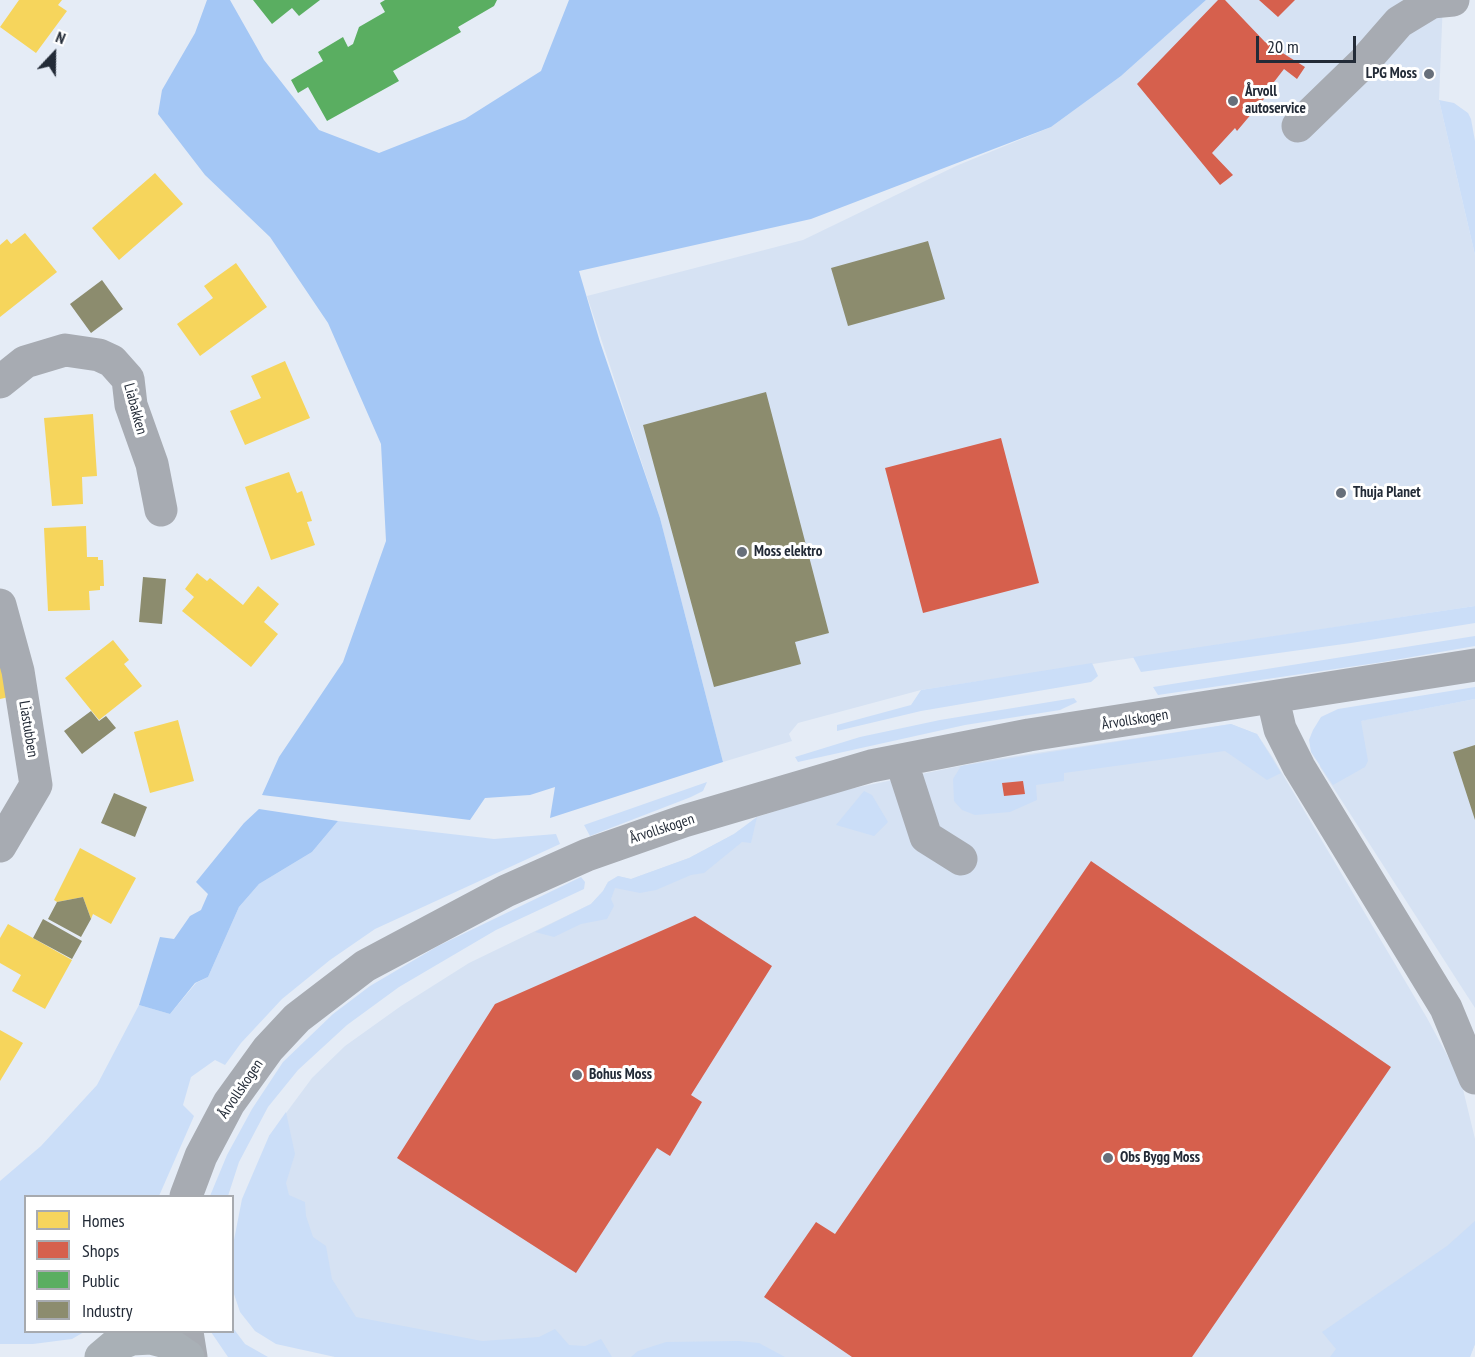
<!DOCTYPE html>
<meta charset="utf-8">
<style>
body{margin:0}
#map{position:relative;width:1475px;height:1357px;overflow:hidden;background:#e5ecf6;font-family:"PT Sans Narrow",sans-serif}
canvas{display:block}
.legend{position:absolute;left:24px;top:1195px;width:210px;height:138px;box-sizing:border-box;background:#fff;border:2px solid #a7aaaf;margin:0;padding:8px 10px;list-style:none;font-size:18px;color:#232b37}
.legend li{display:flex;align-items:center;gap:12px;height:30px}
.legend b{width:30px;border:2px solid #a7aaaf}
.north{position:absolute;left:24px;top:24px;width:60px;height:60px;-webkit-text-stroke:4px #fff;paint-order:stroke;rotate:22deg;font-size:16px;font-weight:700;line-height:24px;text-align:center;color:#232b37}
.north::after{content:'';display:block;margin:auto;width:21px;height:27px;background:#232b37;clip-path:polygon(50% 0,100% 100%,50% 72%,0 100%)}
.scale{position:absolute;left:1256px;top:36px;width:100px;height:27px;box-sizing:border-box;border:3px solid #232b37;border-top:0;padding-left:8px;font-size:18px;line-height:21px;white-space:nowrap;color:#232b37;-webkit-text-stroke:4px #fff;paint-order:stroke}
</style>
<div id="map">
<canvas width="1475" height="1357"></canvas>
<ul class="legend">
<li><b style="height:16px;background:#f6d55c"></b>Homes</li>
<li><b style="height:16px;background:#d6604d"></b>Shops</li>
<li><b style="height:16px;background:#5aae61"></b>Public</li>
<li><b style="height:16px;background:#8c8c6e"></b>Industry</li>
</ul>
<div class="north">N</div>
<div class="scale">20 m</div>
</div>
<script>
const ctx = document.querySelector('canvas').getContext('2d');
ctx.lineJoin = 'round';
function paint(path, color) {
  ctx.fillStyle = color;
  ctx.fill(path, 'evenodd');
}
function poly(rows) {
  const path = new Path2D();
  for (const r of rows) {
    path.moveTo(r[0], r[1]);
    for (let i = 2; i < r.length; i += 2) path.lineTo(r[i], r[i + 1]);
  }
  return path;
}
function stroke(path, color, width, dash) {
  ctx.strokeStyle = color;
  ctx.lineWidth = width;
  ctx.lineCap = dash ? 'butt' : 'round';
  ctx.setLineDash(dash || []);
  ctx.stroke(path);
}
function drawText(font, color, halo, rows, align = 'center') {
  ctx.font = font + ' "PT Sans Narrow",sans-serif';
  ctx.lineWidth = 6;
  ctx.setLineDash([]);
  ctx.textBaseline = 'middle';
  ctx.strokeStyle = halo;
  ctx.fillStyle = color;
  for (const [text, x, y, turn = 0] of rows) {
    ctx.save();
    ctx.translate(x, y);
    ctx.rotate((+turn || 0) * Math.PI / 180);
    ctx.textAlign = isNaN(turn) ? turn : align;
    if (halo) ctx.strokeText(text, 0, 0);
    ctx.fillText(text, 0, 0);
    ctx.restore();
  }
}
const built = poly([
 [1206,0,1443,0,1439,100,1475,255,1475,606,921,690,798,723,789,734,792,741,723,762,660,518,587,296,803,240,956,166,1051,127,1121,76],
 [1475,699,1475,1008,1320,767,1317,729],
 [1231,724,1257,734,1273,758,1427,1018,1461,1081,1475,1139,1475,1344,1470,1357,429,1357,295,1318,269,1136,312,1078,345,1046,401,1006,469,963,591,904,603,891,608,882,618,876,631,879,689,858,734,834,757,817,835,792,989,760]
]);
const green = poly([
 [1439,100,1454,103,1468,113,1471,119,1475,141,1475,255],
 [1475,606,1475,623,1351,643,1141,672,1133,657],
 [1475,636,1475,646,1383,662,1158,695,1153,687],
 [1092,663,1098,676,1091,682,921,711,837,731,837,725,911,705,921,690],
 [1475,687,1475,699,1361,721,1368,761,1365,767,1333,785,1311,752,1309,740,1313,730,1321,717,1338,709],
 [1074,698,1077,702,1060,710,965,725,798,762,795,757,860,737,940,720],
 [1231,724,1257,734,1281,773,1267,780,1225,751,1064,773,1064,781,1036,785,1037,800,1010,812,975,815,962,810,954,801,953,779,961,766],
 [707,782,703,791,691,797,590,836,584,825],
 [864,791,872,795,888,822,874,836,836,825],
 [757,817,751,843,742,842,704,873,691,875,656,890,640,893,615,888,611,899,614,906,607,919,581,924,554,937,535,932,591,904,603,891,608,882,618,876,631,879,689,858,734,834],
 [338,821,494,839,556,834,560,844,375,929,330,960,282,999,241,1043,225,1065,215,1060,191,1077,183,1105,194,1116,159,1196,26,1196,26,1332,84,1332,72,1339,33,1344,0,1344,0,1181,41,1146,97,1085,139,1005,170,1014,196,983,208,977,239,907,259,884,312,852],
 [581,877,585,882,584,889,496,930,399,987,347,1025,298,1070,268,1107,239,1162,228,1196,210,1196,227,1155,252,1109,283,1062,333,1014,370,986,438,946],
 [286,1112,295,1154,286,1183,289,1195,305,1202,306,1216,313,1237,326,1246,332,1279,356,1317,482,1341,539,1337,555,1329,569,1345,585,1346,601,1339,612,1357,335,1357,276,1344,255,1331,240,1312,233,1291,233,1245,242,1199,269,1136],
 [1475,1221,1475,1344,1470,1357,1330,1357,1336,1349,1322,1332,1447,1246],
 [233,1328,245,1344,268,1357,228,1357,211,1332,232,1332],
 [738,1341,759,1343,785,1357,631,1357,638,1351,666,1342]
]);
const forest = poly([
 [207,0,230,0,264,60,319,130,379,153,465,119,541,71,569,0,1206,0,1121,76,1051,127,811,219,579,271,600,342,660,518,723,762,550,818,555,787,530,795,485,798,470,820,262,795,279,757,343,662,386,541,381,444,328,323,270,237,205,175,158,114,162,90,195,33],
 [259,809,338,821,312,852,259,884,239,907,208,977,195,983,170,1014,139,1005,160,937,174,939,190,916,201,910,208,894,196,882,244,823]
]);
const homes = poly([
 [19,0,62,0,58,5,67,11,36,53,0,27],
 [155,173,183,204,119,260,92,228],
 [25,233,57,272,0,317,0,245,7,239,11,244],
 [236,263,267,307,200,356,177,324,213,298,204,286],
 [285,361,310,418,245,445,230,411,261,398,251,376],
 [93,414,97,476,82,477,83,504,52,506,44,418],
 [289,472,297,493,302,491,312,521,307,522,315,545,271,560,245,487],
 [86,526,87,557,98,557,98,560,103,560,104,586,100,586,100,590,89,591,90,610,48,611,44,528],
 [197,573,207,581,210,578,243,605,258,586,279,604,264,622,278,634,251,667,182,611,194,597,185,589],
 [113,640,129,660,124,664,142,686,99,720,65,678],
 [0,659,9,697,0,699],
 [178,720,194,781,150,793,134,732],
 [80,848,136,878,111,924,93,914,91,919,83,897,57,902,54,900],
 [8,924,72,960,45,1009,12,991,21,975,0,963,0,938],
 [0,1030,23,1043,0,1081]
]);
const shops = poly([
 [1218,0,1225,0,1265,42,1305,67,1297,79,1284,69,1267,91,1269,93,1237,131,1235,128,1212,153,1233,175,1220,185,1137,84],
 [1259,0,1295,0,1278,17],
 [1001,438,1039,583,923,613,885,468],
 [1023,781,1025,794,1004,796,1002,783],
 [1091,861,1391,1067,1192,1357,852,1357,764,1297,816,1222,835,1234],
 [695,916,772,966,691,1095,702,1102,670,1156,657,1148,576,1273,397,1158,495,1004]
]);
const public = poly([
 [253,0,320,0,299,16,292,8,272,24],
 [385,0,497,0,494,6,458,27,461,32,393,71,399,81,327,121,308,87,298,93,291,80,323,61,318,52,343,37,348,47,353,44,359,27,385,12,380,3]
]);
const industry = poly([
 [928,241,945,299,848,326,831,268],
 [102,280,123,309,91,333,70,304],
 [766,392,829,633,795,642,801,664,714,687,643,425],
 [143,577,166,579,162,624,139,622],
 [91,711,99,721,106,716,116,728,82,754,64,731],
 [1475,745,1475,820,1453,752],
 [114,793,147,807,135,837,101,823],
 [83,897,91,919,81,937,48,919,57,902],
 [43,919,82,941,72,959,33,938]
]);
const minor = poly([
 [1298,126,1364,62,1399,22,1432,2,1453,0],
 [0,382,25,362,65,350,99,355,112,361,128,379,131,405,152,464,161,510],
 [0,605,18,671,36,785,0,846],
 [1273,699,1280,729,1299,767,1446,1008,1475,1078],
 [901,760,926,837,961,859],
 [186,1196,201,1156,229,1103,268,1049,297,1018,365,966,506,891,587,855,684,821,871,766,1029,735,1475,665],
 [187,1332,191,1357]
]);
const major = poly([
 [101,1357,114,1346,132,1339,151,1338,166,1342,188,1357]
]);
const markers = [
 [1429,74,6,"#676f7a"],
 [1233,101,6,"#676f7a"],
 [1341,493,6,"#676f7a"],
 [742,552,6,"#676f7a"],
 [577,1075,6,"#676f7a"],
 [1108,1158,6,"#676f7a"]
];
const poiNames = [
 ["LPG Moss",1417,74,"right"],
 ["Årvoll",1245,92],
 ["autoservice",1245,109],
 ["Thuja Planet",1353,493],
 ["Moss elektro",754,552],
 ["Bohus Moss",589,1075],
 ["Obs Bygg Moss",1120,1158]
];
const streetNames = [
 ["Liabakken",135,409,75],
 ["Årvollskogen",1135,720,-9],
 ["Liastubben",28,729,81],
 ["Årvollskogen",662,829,-18],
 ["Årvollskogen",241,1089,-56]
];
paint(built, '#d6e2f3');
paint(green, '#cbdef8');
paint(forest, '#a4c7f5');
paint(homes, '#f6d55c');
paint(shops, '#d6604d');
paint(public, '#5aae61');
paint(industry, '#8c8c6e');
stroke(minor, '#a7abb2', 33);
stroke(major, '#a9b0b6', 33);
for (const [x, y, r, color] of markers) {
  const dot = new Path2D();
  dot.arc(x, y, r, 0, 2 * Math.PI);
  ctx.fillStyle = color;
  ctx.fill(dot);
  stroke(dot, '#fff', 2);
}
drawText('bold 15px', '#232b37', '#fff', poiNames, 'left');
drawText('15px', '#232b37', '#fff', streetNames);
</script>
